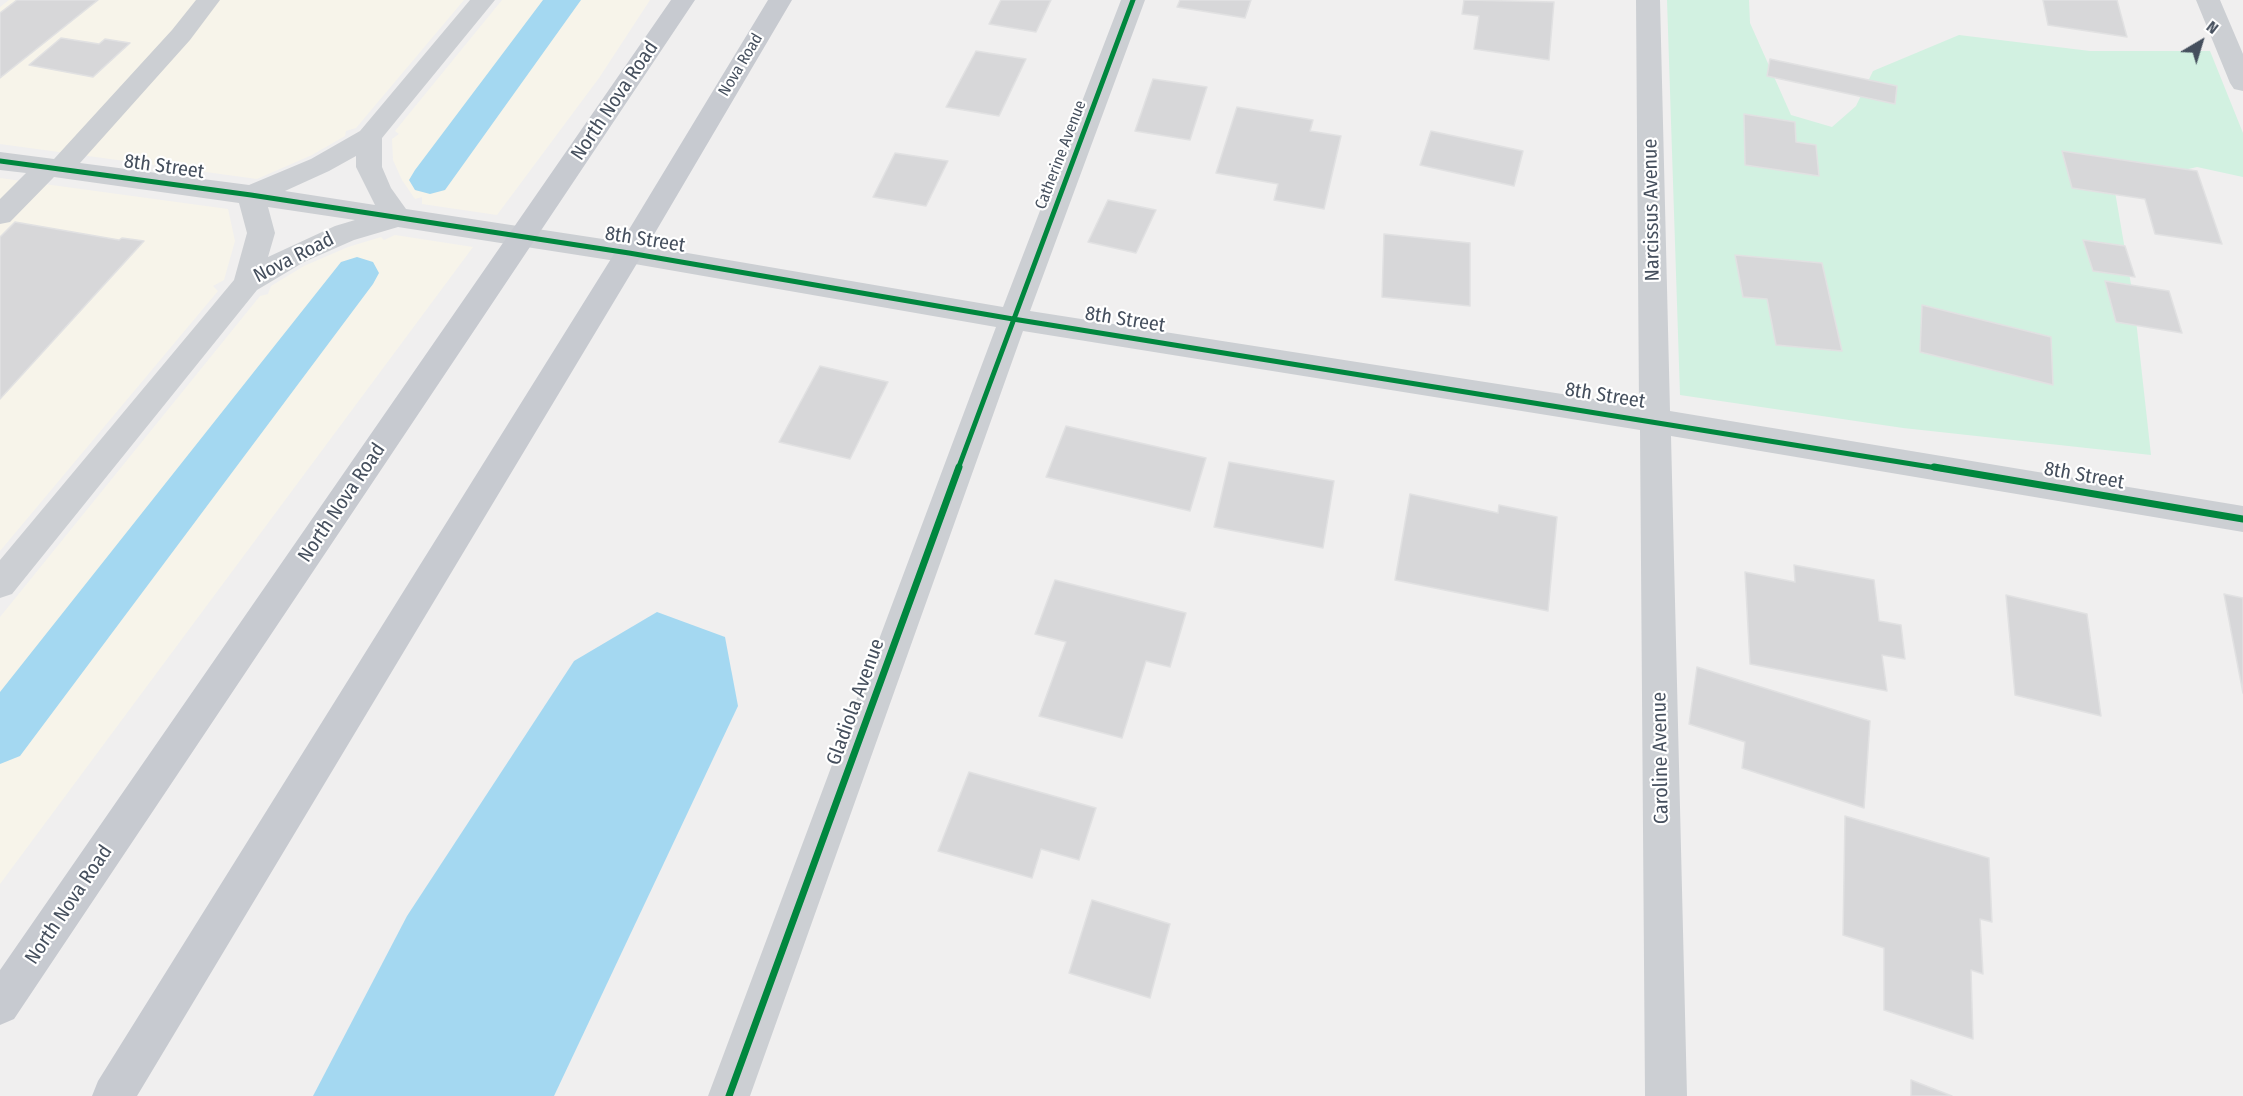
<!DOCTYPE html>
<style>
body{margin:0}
#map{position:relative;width:2243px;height:1096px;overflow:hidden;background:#f0efef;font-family:"Fira Sans Condensed",sans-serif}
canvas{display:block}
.north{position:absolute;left:2171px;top:12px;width:60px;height:60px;-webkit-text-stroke:4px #fff;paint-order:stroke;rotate:38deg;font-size:16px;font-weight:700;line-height:24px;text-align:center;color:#454f5d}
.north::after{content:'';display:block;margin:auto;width:21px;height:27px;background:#454f5d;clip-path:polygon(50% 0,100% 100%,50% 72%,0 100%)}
</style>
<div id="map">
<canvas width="2243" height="1096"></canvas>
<div class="north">N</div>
</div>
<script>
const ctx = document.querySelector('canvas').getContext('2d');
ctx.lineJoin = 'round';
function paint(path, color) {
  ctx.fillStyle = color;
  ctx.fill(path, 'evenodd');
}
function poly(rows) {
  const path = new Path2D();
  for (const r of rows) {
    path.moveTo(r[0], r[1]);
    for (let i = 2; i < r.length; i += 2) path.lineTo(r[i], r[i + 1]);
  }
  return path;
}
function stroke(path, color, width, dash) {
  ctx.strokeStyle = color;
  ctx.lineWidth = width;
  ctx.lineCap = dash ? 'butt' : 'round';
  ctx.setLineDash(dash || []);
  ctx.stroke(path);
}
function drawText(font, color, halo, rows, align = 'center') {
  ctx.font = font + ' "Fira Sans Condensed",sans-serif';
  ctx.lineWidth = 4.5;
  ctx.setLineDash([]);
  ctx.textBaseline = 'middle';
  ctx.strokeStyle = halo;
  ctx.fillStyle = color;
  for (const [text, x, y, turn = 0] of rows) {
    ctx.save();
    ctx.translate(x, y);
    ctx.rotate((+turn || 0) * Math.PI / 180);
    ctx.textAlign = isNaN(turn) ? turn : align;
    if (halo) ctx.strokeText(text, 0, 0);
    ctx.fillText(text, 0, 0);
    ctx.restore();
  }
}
const commercial = poly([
 [9,0,464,0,356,128,346,131,345,136,312,155,257,179,0,144,0,7],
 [502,0,650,0,599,78,497,215,422,204,422,197,415,199,402,180,393,160,392,139,399,134,395,131],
 [0,178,228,209,235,241,224,280,213,286,218,291,0,551],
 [395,235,473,247,0,884,0,617,260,296,268,294,271,286,304,266,348,247,381,237,384,240]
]);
const green = poly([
 [1667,0,1749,0,1750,23,1791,115,1832,127,1856,106,1873,71,1959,35,2090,51,2210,51,2243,133,2243,177,2197,167,2114,186,2134,302,2151,455,1903,428,1680,395]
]);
const water = poly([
 [657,612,725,637,738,706,554,1096,313,1096,407,916,574,661]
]);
const canal = poly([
 [543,0,581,0,445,190,430,194,415,190,409,180,415,170,543,0],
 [357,257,373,262,379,273,373,284,20,756,0,764,0,692,341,262,357,257]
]);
const building = poly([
 [17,0,98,0,0,78,0,13,17,0],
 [1001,0,1051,0,1036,32,989,24,1001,0],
 [1180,0,1251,0,1245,18,1177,7,1180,0],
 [1464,0,1554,2,1549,60,1474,49,1479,16,1462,14,1464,0],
 [2043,0,2117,0,2127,37,2048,25,2043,0],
 [61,38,99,44,105,39,130,43,93,77,29,65,61,38],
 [976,51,1026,59,999,116,946,107,976,51],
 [1770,59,1897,86,1895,104,1767,76,1770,59],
 [1153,79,1207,87,1190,140,1135,131,1153,79],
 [1237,107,1313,120,1310,131,1341,136,1324,209,1274,200,1278,184,1216,173,1237,107],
 [1744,114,1795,122,1796,142,1816,145,1819,176,1745,165,1744,114],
 [1431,131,1523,151,1514,186,1420,165,1431,131],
 [2062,151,2197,171,2222,244,2155,234,2145,199,2072,188,2062,151],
 [895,153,948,161,926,206,873,197,895,153],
 [1108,200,1156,210,1136,253,1088,242,1108,200],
 [15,222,119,240,122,238,144,241,0,399,0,237,15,222],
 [1384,234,1470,243,1470,306,1382,297,1384,234],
 [2083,240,2125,246,2135,277,2093,271,2083,240],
 [1735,255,1822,263,1842,351,1776,345,1767,299,1743,297,1735,255],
 [2105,281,2169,291,2182,333,2116,322,2105,281],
 [1922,305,2051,337,2053,385,1920,352,1922,305],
 [820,366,888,382,850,459,779,442,820,366],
 [1066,426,1206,458,1190,511,1046,477,1066,426],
 [1229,462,1334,481,1323,548,1214,527,1229,462],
 [1410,494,1498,513,1499,505,1557,517,1548,611,1395,580,1410,494],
 [1794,565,1874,580,1879,621,1901,625,1905,659,1882,655,1887,691,1750,664,1745,572,1795,582,1794,565],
 [1055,580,1186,613,1170,667,1146,661,1122,738,1039,716,1066,642,1035,634,1055,580],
 [2224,594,2243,598,2243,693,2224,594],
 [2006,595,2087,614,2101,716,2015,695,2006,595],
 [1697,667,1870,721,1864,808,1742,768,1745,742,1689,724,1697,667],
 [969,772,1096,808,1079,860,1041,849,1032,878,938,851,969,772],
 [1845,816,1989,858,1992,922,1980,919,1983,974,1971,970,1973,1039,1884,1010,1884,948,1843,935,1845,816],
 [1092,900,1170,924,1150,998,1069,973,1092,900],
 [1911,1080,1952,1096,1911,1096,1911,1080]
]);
const minor = poly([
 [196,0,220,0,190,40,80,163,249,185,311,159,360,131,470,0,495,0,382,138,382,167,391,188,406,209,629,243,1003,307,1121,0,1145,0,1030,311,1639,406,1636,0,1660,0,1670,411,2243,506,2243,532,1671,436,1687,1096,1645,1096,1640,430,1023,331,750,1096,708,1096,996,327,629,263,398,227,354,240,304,262,257,290,12,594,0,598,0,560,234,280,247,233,239,203,54,177,10,222,0,224,0,199,26,173,0,170,0,152,54,159,172,30,196,0],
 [356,156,356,167,375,205,285,191,329,171,356,156],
 [268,207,355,220,335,226,268,257,275,233,268,207],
 [2196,0,2220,0,2243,54,2243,91,2234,89,2230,83,2196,0]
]);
const major = poly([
 [671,0,695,0,14,1019,0,1025,0,970,671,0],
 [768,0,792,0,639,260,137,1096,92,1096,98,1081,619,246,768,0]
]);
const cyclewayFar1 = poly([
 [0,161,251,195,629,253,1013,319,1943,469],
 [958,469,1133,0]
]);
const cycleway = poly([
 [1934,467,2243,519],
 [729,1096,959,467]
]);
const farStreetnames = [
 ["Nova Road",741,65,-59],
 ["Catherine Avenue",1061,155,-69]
];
const streetNames = [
 ["North Nova Road",615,101,-56],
 ["8th Street",164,167,8],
 ["Narcissus Avenue",1652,210,-91],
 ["8th Street",645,240,9],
 ["Nova Road",294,258,-27],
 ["8th Street",1125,320,9],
 ["8th Street",1605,396,9],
 ["8th Street",2084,476,10],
 ["North Nova Road",342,503,-56],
 ["Gladiola Avenue",856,702,-70],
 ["Caroline Avenue",1661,758,-91],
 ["North Nova Road",69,905,-56]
];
paint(commercial, '#f7f4ea');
paint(green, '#d2f1e1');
paint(water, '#a4d8f1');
paint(canal, '#a4d8f1');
paint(building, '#d7d7d9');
stroke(building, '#e1e1e2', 1.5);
paint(minor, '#cccfd3');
paint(major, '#c7cad0');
stroke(cyclewayFar1, '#00873e', 5);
stroke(cycleway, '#00873e', 7);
drawText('16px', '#454f5d', '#fff', farStreetnames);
drawText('20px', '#454f5d', '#fff', streetNames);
</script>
